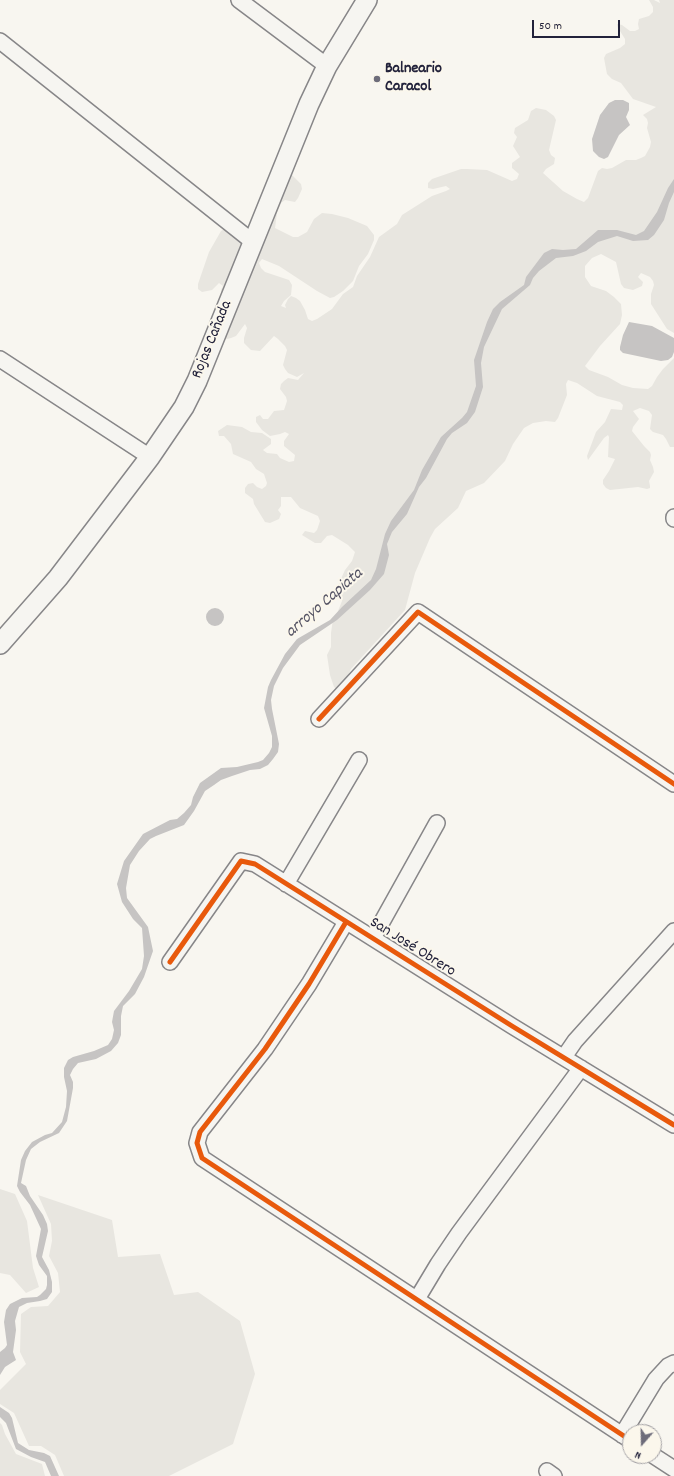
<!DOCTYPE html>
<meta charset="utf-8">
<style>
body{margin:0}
#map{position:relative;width:674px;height:1476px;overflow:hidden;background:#f8f6f0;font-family:Dekko,sans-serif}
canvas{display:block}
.north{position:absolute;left:622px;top:1424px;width:40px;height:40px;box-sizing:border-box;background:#fbf7ec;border:1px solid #a4a2a5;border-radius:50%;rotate:200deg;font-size:11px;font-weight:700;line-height:16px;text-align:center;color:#22223b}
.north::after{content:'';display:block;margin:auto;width:14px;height:18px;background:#6d6c7a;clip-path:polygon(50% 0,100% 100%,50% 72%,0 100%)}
.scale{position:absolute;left:532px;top:20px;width:88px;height:18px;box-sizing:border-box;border:2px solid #22223b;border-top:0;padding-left:5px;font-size:12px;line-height:14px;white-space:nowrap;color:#22223b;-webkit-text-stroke:3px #fbf7ec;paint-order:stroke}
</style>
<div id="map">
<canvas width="674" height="1476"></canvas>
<div class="north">N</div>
<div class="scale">50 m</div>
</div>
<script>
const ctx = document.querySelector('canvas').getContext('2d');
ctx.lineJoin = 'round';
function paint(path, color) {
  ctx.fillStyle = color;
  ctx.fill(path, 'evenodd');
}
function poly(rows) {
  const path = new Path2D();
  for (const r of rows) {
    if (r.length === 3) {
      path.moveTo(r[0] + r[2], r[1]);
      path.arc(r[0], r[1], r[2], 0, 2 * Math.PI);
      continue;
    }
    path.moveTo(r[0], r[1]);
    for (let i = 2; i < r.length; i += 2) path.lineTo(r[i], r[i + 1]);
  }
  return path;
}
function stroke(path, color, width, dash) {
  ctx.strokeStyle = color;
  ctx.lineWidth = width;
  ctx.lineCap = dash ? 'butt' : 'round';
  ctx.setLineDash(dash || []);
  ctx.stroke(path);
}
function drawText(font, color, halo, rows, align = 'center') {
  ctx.font = font + ' Dekko,sans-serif';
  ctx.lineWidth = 4;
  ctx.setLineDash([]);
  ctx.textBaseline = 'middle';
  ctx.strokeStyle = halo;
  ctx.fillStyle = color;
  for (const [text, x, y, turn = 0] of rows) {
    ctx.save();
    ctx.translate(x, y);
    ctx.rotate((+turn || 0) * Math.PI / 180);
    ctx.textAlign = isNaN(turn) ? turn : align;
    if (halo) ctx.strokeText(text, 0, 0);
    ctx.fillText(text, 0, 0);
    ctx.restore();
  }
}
const green = poly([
 [649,0,654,0,660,3,659,0,674,0,674,333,667,329,651,304,651,294,654,285,653,281,650,277,641,273,638,277,643,282,642,286,633,290,624,288,621,284,616,262,601,254,592,258,585,266,585,277,591,286,606,291,614,297,621,304,622,315,620,324,600,346,585,366,589,370,608,377,622,385,633,388,648,389,652,386,657,377,663,369,674,358,674,447,670,447,666,439,663,435,653,432,650,429,652,415,649,411,640,408,633,411,639,419,633,427,632,431,644,446,650,452,651,455,650,460,653,467,654,472,649,481,650,486,650,488,647,489,638,487,610,490,606,488,603,484,603,480,609,471,615,459,608,457,609,437,608,435,604,438,588,460,587,456,596,432,605,422,611,409,622,410,623,405,620,402,597,396,577,383,568,380,566,384,567,395,558,418,555,422,546,421,533,423,524,428,513,444,505,461,484,483,466,491,458,508,435,529,430,538,415,573,405,610,351,669,345,682,338,690,334,687,330,675,327,655,331,647,331,633,333,619,336,616,342,601,339,583,345,570,352,561,355,552,348,545,332,535,327,536,321,543,315,543,302,535,305,531,314,533,317,530,320,521,318,516,300,508,291,497,281,497,281,506,278,510,281,514,279,519,270,523,265,522,254,504,253,499,245,493,245,488,248,484,253,483,257,487,262,489,266,486,267,483,264,474,256,469,251,462,233,454,231,444,224,436,219,436,218,431,227,425,242,427,251,432,262,433,271,439,271,444,263,450,267,453,277,454,280,458,289,462,294,461,295,455,284,446,284,441,289,434,285,432,280,434,270,436,262,430,256,422,256,417,260,415,263,419,268,419,274,411,284,410,287,401,286,397,280,389,281,384,284,381,288,378,298,380,304,373,297,377,288,373,285,369,283,365,287,350,285,346,278,339,274,336,260,351,251,350,244,343,244,338,247,328,245,324,236,336,231,338,227,339,218,337,222,300,221,290,223,286,219,283,212,290,202,292,198,289,198,284,209,252,221,231,226,228,232,237,242,238,291,174,301,184,302,189,298,198,295,202,285,200,281,203,277,213,275,228,293,237,298,237,307,232,314,219,322,213,332,214,348,218,367,226,374,235,374,240,368,254,359,266,353,281,343,291,334,297,330,298,317,291,279,266,262,259,259,263,261,268,265,272,289,280,292,285,291,295,284,301,281,306,286,308,285,305,288,299,291,296,296,298,300,301,305,310,308,319,312,321,317,319,332,309,343,294,353,287,357,276,370,257,379,237,397,224,402,215,432,196,446,191,450,189,446,186,433,189,428,188,428,183,432,179,461,169,467,169,487,170,512,181,517,179,519,174,512,168,512,163,520,157,513,146,517,137,514,133,515,128,528,120,531,111,536,108,546,110,554,116,556,120,549,150,551,155,555,158,554,164,546,169,543,173,563,191,577,199,584,202,588,198,598,171,602,168,607,169,612,168,626,160,636,160,641,158,645,156,650,147,651,142,647,128,648,123,647,119,643,115,656,107,633,99,621,83,612,79,607,74,604,58,606,54,620,48,625,44,625,39,620,31,619,34,617,24,622,25,630,31,635,31,639,29,638,24,639,19,649,16,653,12,653,7],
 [0,1189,15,1194,27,1221,33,1268,39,1287,26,1293,10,1275,0,1273],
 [38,1195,112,1220,118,1257,160,1254,174,1295,198,1292,240,1321,255,1374,233,1444,169,1476,64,1476,55,1455,41,1446,29,1446,14,1413,0,1404,0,1390,26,1364,20,1352,21,1314,31,1307,48,1306,60,1292,58,1273,49,1256,52,1241,51,1224],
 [0,1423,2,1425,5,1434,16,1454,42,1464,45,1476,0,1476]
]);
const water = poly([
 [615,100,623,100,629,103,629,110,626,117,630,125,619,135,608,157,604,159,599,157,593,151,592,139,600,115,609,103],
 [674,179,674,192,669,203,664,220,654,235,648,240,633,241,617,236,598,242,586,251,573,256,556,258,539,271,533,278,530,285,502,309,484,347,481,363,483,387,475,412,467,423,452,433,447,439,426,478,419,487,407,514,392,532,387,544,389,555,384,574,370,590,337,620,300,645,283,668,274,686,271,700,272,709,279,744,278,752,273,759,268,765,260,769,250,770,232,776,221,780,214,785,205,791,194,811,184,825,156,836,150,839,139,851,130,865,126,888,127,898,148,927,153,951,144,977,135,994,123,1006,121,1016,121,1035,118,1043,111,1051,96,1059,78,1063,73,1069,70,1075,73,1082,73,1088,67,1121,59,1133,40,1142,31,1149,26,1160,21,1183,26,1186,30,1196,43,1215,47,1224,48,1231,42,1257,49,1270,52,1282,52,1292,47,1299,40,1301,27,1303,19,1307,15,1321,16,1330,13,1352,16,1360,5,1367,0,1375,0,1352,5,1348,7,1345,4,1322,6,1310,10,1304,22,1298,37,1297,40,1295,46,1289,47,1285,47,1276,39,1265,36,1256,41,1229,30,1205,20,1192,17,1186,21,1160,25,1151,32,1142,45,1135,52,1133,62,1122,66,1107,67,1091,64,1077,64,1068,68,1060,73,1057,94,1051,108,1045,112,1039,114,1030,112,1022,114,1011,129,991,142,969,144,956,142,928,133,919,122,902,117,884,124,861,143,834,170,820,177,819,184,813,191,805,193,797,200,783,221,768,237,767,258,762,263,760,269,753,272,747,272,736,264,708,268,687,271,680,285,654,297,639,330,620,342,607,371,580,376,569,385,534,391,521,414,490,422,470,441,437,462,418,467,412,476,386,474,360,487,322,493,309,500,302,524,285,526,277,544,253,552,249,563,250,576,249,598,230,617,230,636,235,644,231,657,212,668,188],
 [629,322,652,326,674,338,674,352,672,357,668,360,661,361,623,353,620,350,620,347,623,335],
 [215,617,9],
 [0,1407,9,1413,12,1418,18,1443,29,1450,44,1453,50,1456,59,1476,51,1476,45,1462,31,1457,16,1449,6,1423,0,1417]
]);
const minor = poly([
 [239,0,327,66],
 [0,41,253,242],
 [0,359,150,457],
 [674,517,674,519],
 [319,719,418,612,674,784],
 [286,884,359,760],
 [346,922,309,984,265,1049,200,1132,197,1143,202,1158,630,1440],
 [373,938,437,823],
 [170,962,241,861,255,864,512,1026,674,1125],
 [564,1057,575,1041,674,931],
 [417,1299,438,1264,459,1233,581,1068],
 [622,1435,656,1379,668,1366,674,1363],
 [654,1456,674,1469],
 [547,1471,554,1476]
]);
const major = poly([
 [0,644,58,578,150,457,184,407,197,381,309,104,327,66,367,0]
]);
const cycleway = poly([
 [319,719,418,612,674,784],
 [346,922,309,984,265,1049,200,1132,197,1143,202,1158,630,1440],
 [170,962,241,861,255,864,512,1026,674,1125]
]);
const markers = [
 [377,79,4,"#6d6c7a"]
];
const poiNames = [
 ["Balneario",385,70],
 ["Caracol",385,88]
];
const streetNames = [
 ["Rojas Cañada",213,340,-68],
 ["San José Obrero",412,948,32]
];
const waterNames = [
 ["arroyo Capiata",325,604,-41]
];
paint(green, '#e8e6e0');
paint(water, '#c6c4c3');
stroke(minor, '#878688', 18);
stroke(major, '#878688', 22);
stroke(minor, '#f6f5f1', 15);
stroke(major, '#f6f5f1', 19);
stroke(cycleway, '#e8590c', 5);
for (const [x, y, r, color] of markers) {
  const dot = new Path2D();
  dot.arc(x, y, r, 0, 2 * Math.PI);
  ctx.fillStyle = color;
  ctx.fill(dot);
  stroke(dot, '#fbf7ec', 1.5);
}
drawText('bold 16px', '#22223b', '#fbf7ec', poiNames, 'left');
drawText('16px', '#22223b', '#fbf7ec', streetNames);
drawText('italic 17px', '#545364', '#fbf7ec', waterNames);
</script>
